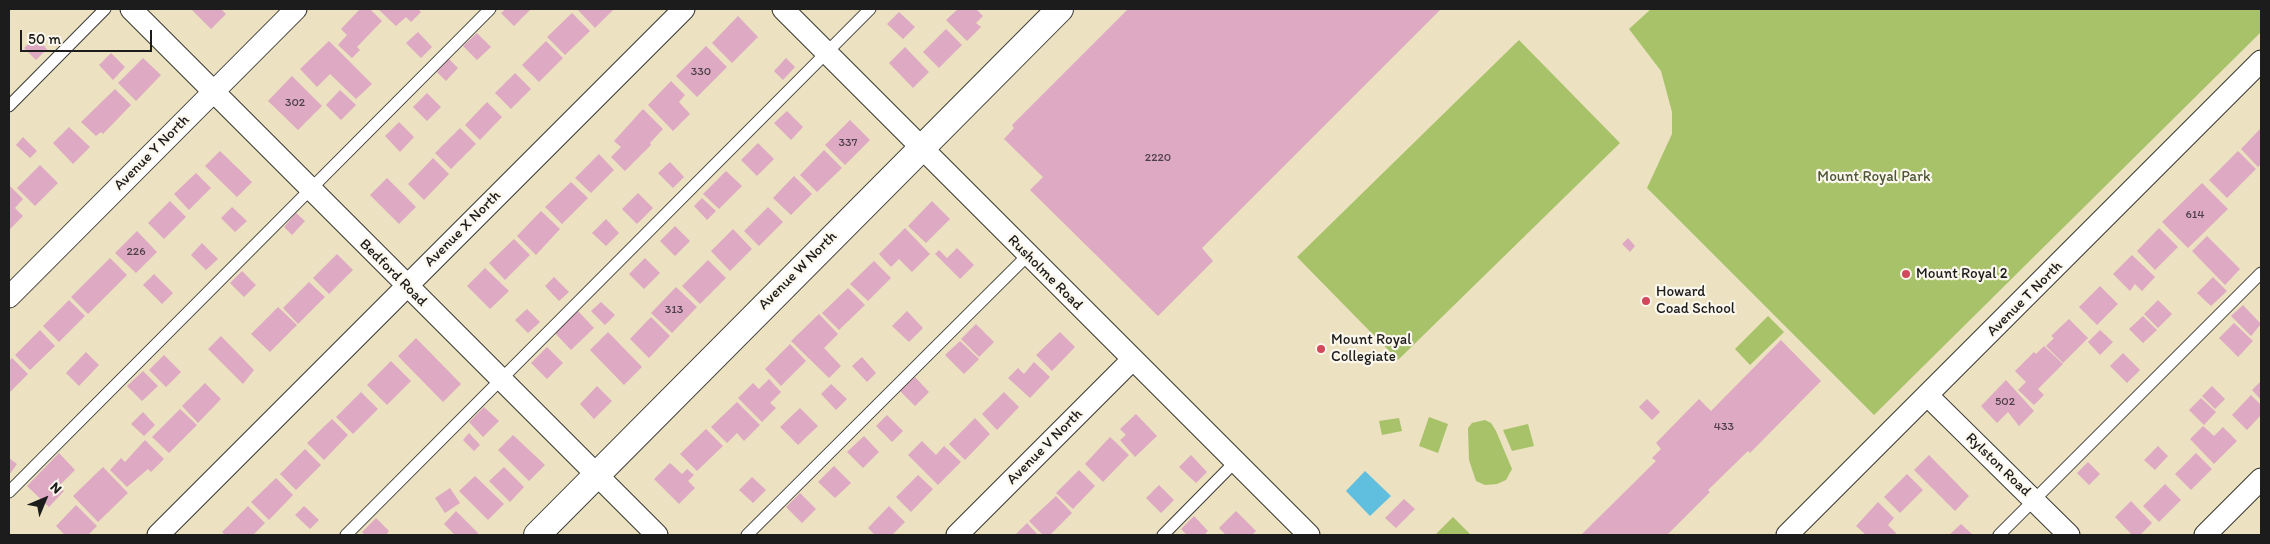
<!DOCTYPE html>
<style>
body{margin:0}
#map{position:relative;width:2270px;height:544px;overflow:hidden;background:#ece1c0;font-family:Itim,sans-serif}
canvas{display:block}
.frame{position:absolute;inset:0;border:10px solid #1c1c1c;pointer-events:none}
.north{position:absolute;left:20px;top:474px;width:50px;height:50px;-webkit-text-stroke:4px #fbf7ec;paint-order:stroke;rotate:45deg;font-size:14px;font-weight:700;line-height:20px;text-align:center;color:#1c1c1c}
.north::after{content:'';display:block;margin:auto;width:18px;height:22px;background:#1c1c1c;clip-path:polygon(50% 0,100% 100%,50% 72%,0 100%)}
.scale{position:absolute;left:20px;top:30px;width:132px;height:22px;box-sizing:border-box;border:2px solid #1c1c1c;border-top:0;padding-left:6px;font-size:15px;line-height:18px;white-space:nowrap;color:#1c1c1c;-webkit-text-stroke:4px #fbf7ec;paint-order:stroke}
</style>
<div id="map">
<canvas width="2270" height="544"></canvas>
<div class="frame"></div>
<div class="north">N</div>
<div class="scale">50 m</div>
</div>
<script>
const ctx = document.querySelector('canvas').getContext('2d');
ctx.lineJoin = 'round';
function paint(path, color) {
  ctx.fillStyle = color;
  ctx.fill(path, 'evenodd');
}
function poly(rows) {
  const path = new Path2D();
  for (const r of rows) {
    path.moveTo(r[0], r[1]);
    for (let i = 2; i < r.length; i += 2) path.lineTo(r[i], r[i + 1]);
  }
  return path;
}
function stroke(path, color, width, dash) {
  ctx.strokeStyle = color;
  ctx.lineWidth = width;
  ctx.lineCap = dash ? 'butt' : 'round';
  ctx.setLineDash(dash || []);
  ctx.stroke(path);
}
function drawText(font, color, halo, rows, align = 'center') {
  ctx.font = font + ' Itim,sans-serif';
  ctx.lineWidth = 4.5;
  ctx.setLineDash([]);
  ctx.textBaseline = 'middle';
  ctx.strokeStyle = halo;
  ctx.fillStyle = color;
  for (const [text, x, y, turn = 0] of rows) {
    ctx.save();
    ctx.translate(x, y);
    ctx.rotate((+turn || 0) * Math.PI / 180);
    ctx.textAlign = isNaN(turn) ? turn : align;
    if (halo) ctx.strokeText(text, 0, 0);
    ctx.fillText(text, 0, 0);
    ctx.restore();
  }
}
const green = poly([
 [1651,9,2261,9,2261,32,1874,415,1647,188,1672,134,1672,112,1661,71,1629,29],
 [1519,40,1620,143,1398,360,1297,257],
 [1768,316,1784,332,1750,365,1735,349],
 [1429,417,1448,424,1438,453,1419,446],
 [1399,418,1402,431,1382,435,1379,421],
 [1485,420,1491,423,1496,431,1512,469,1506,480,1497,484,1485,485,1476,481,1469,460,1468,428,1472,423],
 [1528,424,1534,446,1512,451,1503,430],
 [1453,517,1471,535,1435,535]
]);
const water = poly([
 [1365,471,1391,496,1370,516,1346,491]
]);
const building = poly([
 [191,9,221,9,226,14,211,29],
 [360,9,370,9,382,21,357,47,360,50,352,58,338,45,347,35,341,29],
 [378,9,418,9,421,12,411,22,406,17,396,26],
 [506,9,531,9,514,26,501,13],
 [579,9,614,9,595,28,578,10],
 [958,9,976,9,983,16,976,23,981,27,967,41,946,20],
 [1128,9,1441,9,1202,248,1213,261,1158,316,1030,190,1043,177,1004,139,1014,128,1012,125],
 [899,12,915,27,903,39,887,24],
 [572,13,590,31,565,55,547,37],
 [738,16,758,37,732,63,712,43],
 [946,29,962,45,939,68,923,52],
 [418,32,432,47,421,58,406,43],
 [477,33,491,47,477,60,463,46],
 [35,37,47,49,36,60,24,48],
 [329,41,372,84,356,99,330,74,317,87,300,69],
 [546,41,563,58,539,82,522,65],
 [706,46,727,67,697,97,676,76],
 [905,47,929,72,913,88,889,63],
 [111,53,125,67,113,80,99,65],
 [143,58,161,75,136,101,118,83],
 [786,58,795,67,783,80,774,71],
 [449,59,458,68,446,81,437,72],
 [515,73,531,89,511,109,495,93],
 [292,76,322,106,298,130,268,101],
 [671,81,685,95,679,102,690,114,673,131,648,105],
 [115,89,131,105,103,134,101,132,96,136,81,122],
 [340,90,356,105,341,120,326,105],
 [427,93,441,107,427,121,413,107],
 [487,102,502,117,480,140,465,125],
 [643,109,663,129,650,143,651,145,625,171,611,157,621,147,614,141],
 [787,111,803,127,791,140,774,123],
 [850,120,870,140,845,165,825,145],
 [399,122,414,137,400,152,385,136],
 [69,127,90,147,73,164,53,143],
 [460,128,476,144,451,169,435,153],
 [2261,128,2261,164,2258,167,2241,149],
 [23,137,37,151,30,158,16,145],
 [758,143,774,159,757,176,741,160],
 [824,150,842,168,817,192,800,175],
 [220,151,252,182,237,197,205,166],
 [2238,151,2256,169,2227,198,2209,180],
 [599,154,614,170,591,193,575,178],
 [433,158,449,174,424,200,408,184],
 [670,162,684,177,673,188,658,173],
 [40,165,58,183,35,206,17,188],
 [726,171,742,186,719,209,703,194],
 [196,173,211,188,189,210,174,194],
 [794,176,812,194,791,215,773,198],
 [387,178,416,207,399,224,370,195],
 [571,182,588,198,562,224,545,207],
 [2202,183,2228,209,2188,248,2162,222],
 [9,185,23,199,15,208,23,216,9,230],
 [638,193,653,208,637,224,622,209],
 [702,198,716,211,707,220,694,206],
 [170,201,186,217,164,239,148,223],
 [932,201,950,219,926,243,908,226],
 [232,207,247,221,235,232,221,218],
 [768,207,783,222,759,246,744,231],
 [541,211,560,229,536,255,517,236],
 [296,213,305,221,292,235,284,227],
 [606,219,619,233,606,246,592,233],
 [675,226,690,241,675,256,660,241],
 [905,228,930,254,912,272,899,259,891,267,879,254],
 [2159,228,2178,247,2155,270,2137,251],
 [733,229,752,249,730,271,711,251],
 [137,231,157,252,136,273,115,253],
 [2207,236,2240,269,2225,285,2192,251],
 [1628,238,1635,246,1630,252,1622,244],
 [514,239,530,255,505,280,489,263],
 [202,243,218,259,206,270,191,255],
 [957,248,974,265,960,279,935,254,939,250,947,258],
 [337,254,353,270,329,294,313,278],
 [2132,255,2155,277,2142,291,2135,284,2130,291,2113,274],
 [110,258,127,275,88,314,71,297],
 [645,258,660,273,644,289,629,274],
 [708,260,726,278,700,304,682,286],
 [874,261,891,278,868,301,850,284],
 [485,268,509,291,490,309,467,286],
 [242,271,256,285,244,297,230,283],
 [154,274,173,293,162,304,143,285],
 [554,277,569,292,559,301,545,286],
 [2213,277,2227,291,2211,306,2197,293],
 [309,282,325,297,298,324,283,308],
 [2100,286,2118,304,2097,325,2079,307],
 [676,287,697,307,672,333,651,313],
 [848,288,865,305,839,330,822,313],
 [69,300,85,316,59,342,43,326],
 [2158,300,2172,314,2158,328,2144,314],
 [601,302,615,315,605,325,591,311],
 [2243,305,2261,324,2251,336,2231,316],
 [278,307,297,325,270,352,251,334],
 [527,309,540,322,528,333,515,320],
 [578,311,594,328,571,350,555,333],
 [907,311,923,328,909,342,892,326],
 [819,314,838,334,824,348,841,366,829,378,791,341],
 [2143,316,2157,330,2143,343,2129,329],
 [651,317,670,336,649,358,630,339],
 [2069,319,2088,338,2063,363,2046,346,2054,338,2051,336],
 [2234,323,2253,341,2238,357,2219,338],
 [976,324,994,342,979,357,961,339],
 [40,330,55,346,30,370,15,355],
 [2100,330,2113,342,2100,355,2088,342],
 [608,332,642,367,624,385,590,350],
 [1060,332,1075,347,1052,371,1036,355],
 [221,336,254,370,243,384,208,349],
 [416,338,461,384,443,402,398,356],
 [1781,340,1821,381,1750,453,1748,451,1708,490,1710,492,1667,535,1581,535,1656,461,1652,458,1661,449,1656,443,1699,399,1711,411],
 [960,341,979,359,964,374,945,355],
 [790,344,806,361,781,386,765,369],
 [2044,346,2063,364,2038,389,2044,395,2034,405,2018,390,2026,382,2015,371,2034,352,2036,354],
 [547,347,563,363,547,379,531,363],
 [86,352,99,365,79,386,66,373],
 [2123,353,2140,370,2127,383,2110,366],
 [164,355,181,372,166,387,149,370],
 [862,357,876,373,867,382,852,366],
 [12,358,28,374,9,393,9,361],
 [391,361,411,381,387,405,367,385],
 [1034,362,1050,377,1030,398,1008,378,1018,368,1024,374],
 [143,371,158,386,142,401,127,386],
 [915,377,929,392,915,406,900,391],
 [769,379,781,392,770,403,776,408,762,422,738,398,753,383,759,389],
 [2006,380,2034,411,2019,426,2008,412,1997,423,1981,406],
 [2261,381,2261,400,2252,390],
 [205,383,221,399,198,423,182,406],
 [831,384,847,399,836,410,821,394],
 [597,386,612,401,594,419,580,404],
 [2212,386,2225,399,2215,409,2202,396],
 [361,392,378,409,353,434,336,417],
 [1004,392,1019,407,997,430,982,414],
 [2251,395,2261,405,2261,415,2247,430,2232,415],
 [2201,398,2216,412,2204,425,2189,410],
 [1647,399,1660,412,1652,420,1639,407],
 [737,402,760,425,744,441,737,433,727,443,711,427],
 [484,407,499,421,483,437,469,422],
 [800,408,818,426,798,445,780,427],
 [180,409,197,425,169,453,152,437],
 [143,412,155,425,144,436,131,424],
 [1136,414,1157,436,1135,457,1120,440,1126,435,1120,429],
 [887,415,903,431,892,442,876,426],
 [975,418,990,434,965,460,949,444],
 [332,419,348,435,324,460,307,443],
 [2203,426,2214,436,2223,427,2237,441,2214,464,2190,439],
 [706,429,723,446,697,471,680,454],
 [469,433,480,445,474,451,463,440],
 [513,435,545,465,529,481,498,450],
 [864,436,879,452,863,468,847,452],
 [1110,437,1129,455,1103,482,1085,464],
 [145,440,164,459,151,472,148,469,127,487,110,470,121,458,125,462],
 [922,441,936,455,944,446,961,462,938,485,908,455],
 [2158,446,2168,456,2155,470,2144,460],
 [305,449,321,465,296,490,280,474],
 [59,453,75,470,59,486,64,491,49,507,27,486],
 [2196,453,2212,469,2191,490,2175,474],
 [1191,455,1207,472,1196,483,1179,467],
 [1929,455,1969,496,1955,511,1914,470],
 [9,458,17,464,9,475],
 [2088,462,2100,474,2089,485,2077,473],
 [670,463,682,474,687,469,694,475,688,481,695,488,679,504,654,479],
 [834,466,851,483,835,498,818,482],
 [103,467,128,493,98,522,73,496],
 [504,467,524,487,510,502,489,481],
 [1079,470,1095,486,1073,509,1056,493],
 [1907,474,1923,490,1900,513,1884,497],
 [918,475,933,489,911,512,896,497],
 [475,476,504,504,488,520,459,491],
 [752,477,766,490,753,503,739,490],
 [276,478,293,495,269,520,251,502],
 [2165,484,2181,500,2159,522,2143,506],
 [1159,485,1174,500,1161,513,1146,498],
 [450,488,460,503,445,513,435,498],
 [800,493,816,509,802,523,786,507],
 [1056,496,1072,513,1050,535,1043,535,1029,521],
 [1404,499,1415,509,1396,528,1385,518],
 [2131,501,2152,523,2140,535,2132,535,2115,517],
 [1878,502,1894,518,1888,525,1896,533,1894,535,1866,535,1856,526],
 [76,505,97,526,88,535,65,535,56,526],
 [248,506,265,523,253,535,225,535,222,532],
 [304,506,319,520,310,529,295,515],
 [889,506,905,522,892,535,875,535,868,528],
 [456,511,478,533,476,535,455,535,444,524],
 [1236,511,1256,531,1252,535,1226,535,1219,528],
 [1194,516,1208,531,1204,535,1187,535,1181,529],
 [376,518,389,531,386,535,365,535,362,532],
 [1027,523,1038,535,1015,535],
 [1961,524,1973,535,1949,535]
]);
const service = poly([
 [9,106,105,9],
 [9,492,490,9],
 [346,535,870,9],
 [747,535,1028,255],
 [1163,535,1236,461],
 [1999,535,2261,273]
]);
const minor = poly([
 [131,9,657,535],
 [783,9,1309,535],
 [9,297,296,9],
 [1928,396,2069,535],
 [158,535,684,9],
 [957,535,1132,360],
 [1787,535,2261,61],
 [2205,535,2261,479]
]);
const tertiary = poly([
 [537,535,1060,9]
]);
const markers = [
 [1906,274,5,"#d1495b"],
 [1646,301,5,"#d1495b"],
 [1321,349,5,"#d1495b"]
];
const numberNames = [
 ["330",701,72],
 ["302",295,103],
 ["337",848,143],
 ["2220",1158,158],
 ["614",2195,215],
 ["226",136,252],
 ["313",674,310],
 ["502",2005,402],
 ["433",1724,427]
];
const streetNames = [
 ["Avenue Y North",152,153,-45],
 ["Avenue X North",463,229,-45],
 ["Avenue W North",798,271,-45],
 ["Bedford Road",393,273,45],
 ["Rusholme Road",1045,273,45],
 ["Avenue T North",2025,299,-45],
 ["Avenue V North",1045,447,-45],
 ["Rylston Road",1998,465,44]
];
const parkNames = [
 ["Mount Royal Park",1874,177]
];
const poiNames = [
 ["Mount Royal 2",1916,274],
 ["Howard",1656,292],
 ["Coad School",1656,309],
 ["Mount Royal",1331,340],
 ["Collegiate",1331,357]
];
paint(green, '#a7c268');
paint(water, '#60bede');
paint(building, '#dea9c2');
stroke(service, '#3b3a35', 13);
stroke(minor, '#3b3a35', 23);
stroke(tertiary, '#3b3a35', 28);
stroke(service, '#fff', 11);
stroke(minor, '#fff', 21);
stroke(tertiary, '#fff', 26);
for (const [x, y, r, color] of markers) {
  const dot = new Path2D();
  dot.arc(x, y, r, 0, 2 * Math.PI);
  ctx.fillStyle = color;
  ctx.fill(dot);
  stroke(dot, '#fbf7ec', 2);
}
drawText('12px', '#4c3f46', null, numberNames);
drawText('15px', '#1c1c1c', '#fbf7ec', streetNames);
drawText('15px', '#4d5637', '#fbf7ec', parkNames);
drawText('15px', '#1c1c1c', '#fbf7ec', poiNames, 'left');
</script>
